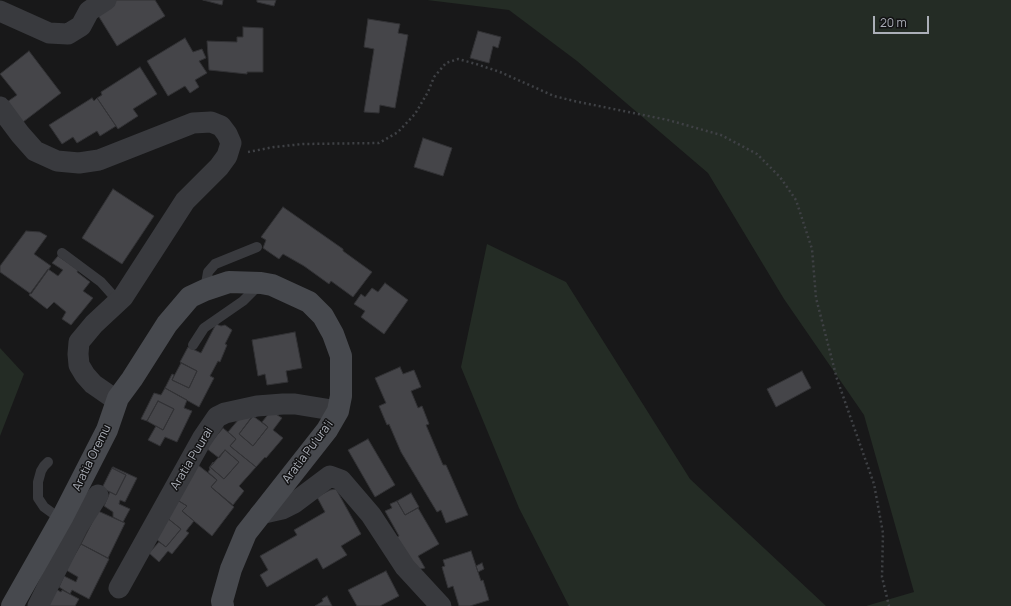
<!DOCTYPE html>
<style>
body{margin:0}
#map{position:relative;width:1011px;height:606px;overflow:hidden;background:#181819;font-family:Manrope,sans-serif}
canvas{display:block}
.scale{position:absolute;left:873px;top:16px;width:56px;height:18px;box-sizing:border-box;border:2px solid #abafb8;border-top:0;padding-left:5px;font-size:12px;line-height:14px;white-space:nowrap;color:#abafb8;-webkit-text-stroke:3px #131314;paint-order:stroke}
</style>
<div id="map">
<canvas width="1011" height="606"></canvas>
<div class="scale">20 m</div>
</div>
<script>
const ctx = document.querySelector('canvas').getContext('2d');
ctx.lineJoin = 'round';
function paint(path, color) {
  ctx.fillStyle = color;
  ctx.fill(path, 'evenodd');
}
function poly(rows) {
  const path = new Path2D();
  for (const r of rows) {
    path.moveTo(r[0], r[1]);
    for (let i = 2; i < r.length; i += 2) path.lineTo(r[i], r[i + 1]);
  }
  return path;
}
function stroke(path, color, width, dash) {
  ctx.strokeStyle = color;
  ctx.lineWidth = width;
  ctx.lineCap = dash ? 'butt' : 'round';
  ctx.setLineDash(dash || []);
  ctx.stroke(path);
}
function drawText(font, color, halo, rows, align = 'center') {
  ctx.font = font + ' Manrope,sans-serif';
  ctx.lineWidth = 3;
  ctx.setLineDash([]);
  ctx.textBaseline = 'middle';
  ctx.strokeStyle = halo;
  ctx.fillStyle = color;
  for (const [text, x, y, turn = 0] of rows) {
    ctx.save();
    ctx.translate(x, y);
    ctx.rotate((+turn || 0) * Math.PI / 180);
    ctx.textAlign = isNaN(turn) ? turn : align;
    if (halo) ctx.strokeText(text, 0, 0);
    ctx.fillText(text, 0, 0);
    ctx.restore();
  }
}
const green = poly([
 [427,0,1011,0,1011,606,866,606,914,592,864,415,784,299,708,173,577,61,509,10],
 [487,244,566,282,690,479,826,606,569,606,519,508,461,367],
 [0,348,24,374,0,436]
]);
const building = poly([
 [116,0,155,0,165,16,117,46,96,12,116,0],
 [203,0,223,0,222,5,203,0],
 [257,0,276,0,274,6,257,2,257,0],
 [368,19,400,24,398,33,408,35,395,108,380,105,379,113,364,112,374,49,364,47,368,19],
 [243,27,263,28,263,72,247,72,247,74,209,70,207,41,237,42,237,37,243,37,243,27],
 [478,31,501,37,498,48,493,46,489,63,470,58,478,31],
 [185,38,193,52,202,49,206,58,199,61,207,73,195,80,199,87,190,93,185,86,168,96,147,61,185,38],
 [29,51,61,93,23,122,7,102,17,95,0,74,29,51],
 [140,67,157,94,133,109,138,116,118,129,97,98,102,95,101,92,140,67],
 [92,98,94,101,97,98,116,126,100,136,97,131,77,143,73,137,62,144,49,125,92,98],
 [423,138,452,148,443,176,414,167,423,138],
 [113,189,154,216,122,264,82,238,113,189],
 [283,207,343,249,343,251,372,272,353,297,331,281,329,284,304,266,283,254,279,259,263,248,266,240,261,237,283,207],
 [26,231,40,232,47,236,34,254,51,266,31,294,0,272,0,266,26,231],
 [58,256,78,270,77,272,90,282,83,291,93,298,71,325,62,319,66,312,54,302,47,309,29,295,48,269,58,276,63,270,52,263,58,256],
 [385,283,408,300,384,334,361,317,365,311,354,304,361,294,365,297,372,288,378,292,385,283],
 [216,324,221,326,225,325,232,330,225,344,227,345,220,362,218,361,210,376,214,378,199,407,165,388,172,374,174,375,172,380,189,388,197,371,180,362,188,347,201,353,216,324],
 [295,332,302,368,286,371,288,382,267,385,265,374,258,376,252,340,295,332],
 [181,363,197,371,189,388,172,380,181,363],
 [400,367,403,374,414,370,421,387,411,391,418,408,422,406,429,424,426,425,443,465,446,465,468,515,446,523,441,510,437,512,401,452,389,424,387,425,379,406,386,403,375,378,400,367],
 [802,371,811,388,776,407,767,389,802,371],
 [165,388,187,400,184,408,192,411,177,442,165,437,160,446,148,440,156,426,163,430,174,409,158,401,147,421,141,419,154,393,161,395,165,388],
 [158,401,174,409,163,430,147,421,158,401],
 [271,411,282,418,273,430,283,438,266,458,265,457,256,467,230,446,236,439,228,432,244,413,251,418,239,434,253,446,268,427,262,422,271,411],
 [253,416,268,427,253,446,239,434,253,416],
 [223,428,236,439,230,446,256,467,239,486,244,491,233,505,211,487,217,480,208,472,210,469,209,468,213,462,214,463,210,467,224,479,239,462,225,450,219,458,206,448,223,428],
 [368,439,395,485,375,497,348,450,368,439],
 [225,450,239,462,224,479,210,467,225,450],
 [193,461,217,480,211,487,234,507,212,536,182,511,187,506,174,498,193,461],
 [113,467,137,478,125,502,120,500,119,504,130,509,123,522,113,517,113,512,104,506,110,492,116,495,126,475,112,468,113,467],
 [112,468,126,475,116,495,102,488,112,468],
 [336,489,361,534,341,546,347,555,323,569,317,558,267,587,260,575,268,570,260,556,297,535,294,530,325,512,317,497,330,490,336,489],
 [411,493,419,507,405,515,397,501,411,493],
 [174,498,187,506,182,511,194,521,186,531,189,533,172,554,168,551,159,562,149,553,159,542,166,547,181,529,166,517,174,498],
 [397,501,405,515,418,508,439,544,418,556,425,568,415,570,394,539,399,536,385,511,392,508,390,504,397,501],
 [98,511,125,523,108,558,81,544,98,511],
 [166,517,181,529,166,547,151,535,166,517],
 [81,544,109,559,89,599,72,590,70,594,59,587,64,576,76,582,78,577,66,570,81,544],
 [471,551,481,581,483,580,489,600,470,606,459,606,453,586,448,588,442,567,445,566,443,560,471,551],
 [482,563,484,569,478,572,476,566,482,563],
 [386,571,399,596,380,606,357,606,348,590,386,571],
 [54,588,61,592,62,590,79,599,75,606,45,606,54,588],
 [327,596,332,606,315,606,323,601,322,599,327,596]
]);
const path = poly([
 [248,152,274,147,303,144,379,143,398,132,415,114,428,92,434,77,446,63,458,59,476,64,500,72,554,96,574,101,668,120,721,135,757,154,780,177,796,200,812,249,816,298,837,379,874,484,883,533,882,577,889,606]
]);
const lane = poly([
 [62,253,101,282,118,301],
 [205,290,208,272,215,264,257,247],
 [193,345,204,328,243,301,260,284],
 [48,462,44,466,41,471,38,482,38,498,44,507,62,520]
]);
const street = poly([
 [0,11,49,33,68,34,81,26,89,11,106,0],
 [0,107,20,134,35,151,57,161,79,163,99,160,193,123,211,122,221,126,227,134,231,143,227,156,219,167,185,201,123,297,94,324,79,342,78,354,79,365,85,375,93,384,116,400],
 [260,514,282,509,294,503,330,476,341,480,371,515,405,567,441,606],
 [119,588,202,439,217,417,225,413,257,406,283,404,295,404,338,411],
 [38,606,78,526,98,495]
]);
const secondary = poly([
 [12,606,63,516,107,430,118,398,132,379,167,324,190,297,205,290,229,282,261,283,272,285,309,302,323,316,333,334,341,356,341,396,338,411,327,430,246,533,231,569,222,601,223,606]
]);
const streetNames = [
 ["Aratia Pu'ura'i",308,452,-53],
 ["Aratia Oremu",92,458,-64],
 ["Aratia Puurai",192,459,-59]
];
paint(green, '#242c25');
paint(building, '#454549');
stroke(building, '#323235', 1);
stroke(path, '#3f4145', 2.5, [2, 3]);
stroke(lane, '#393a3e', 10);
stroke(street, '#393a3e', 21);
stroke(secondary, '#47494e', 22);
drawText('12px', '#abafb8', '#131314', streetNames);
</script>
